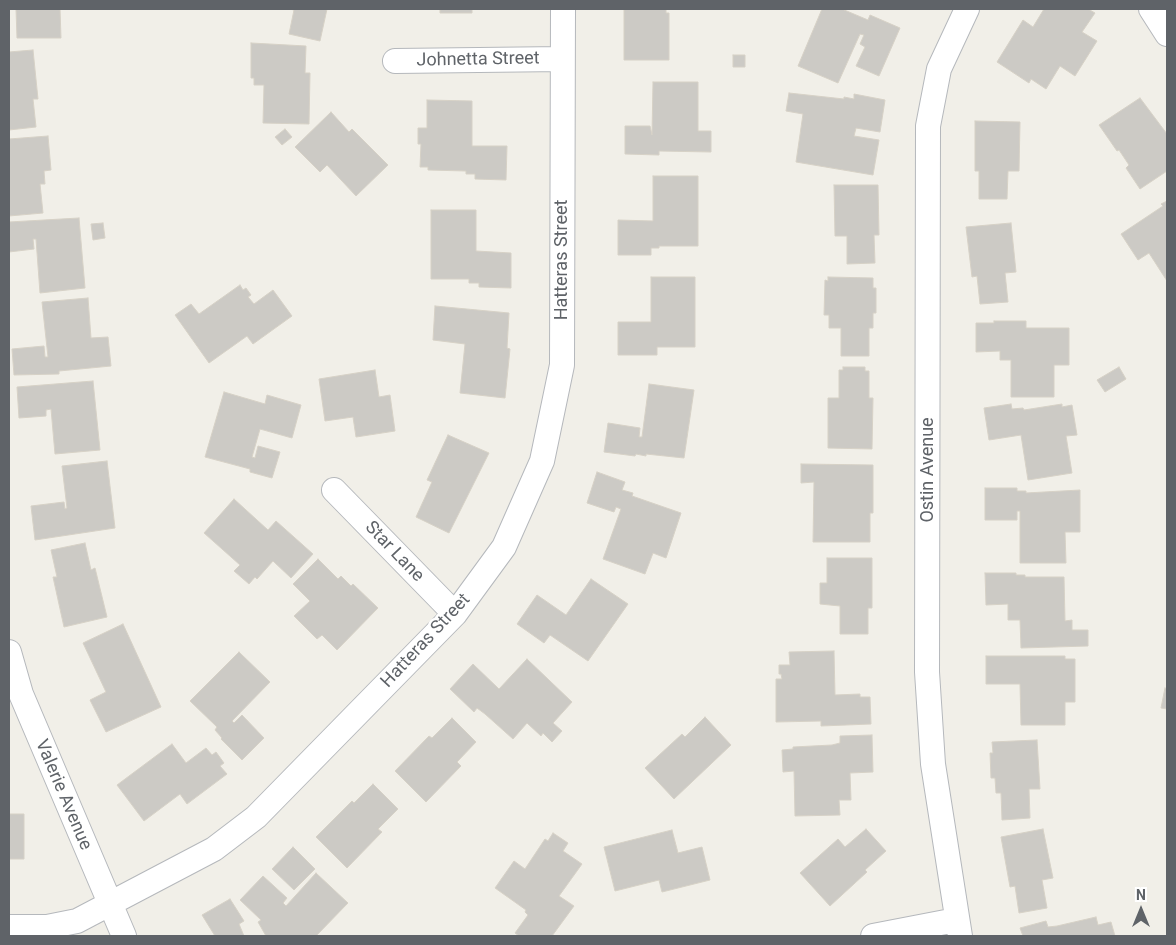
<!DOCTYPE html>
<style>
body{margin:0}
#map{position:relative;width:1176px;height:945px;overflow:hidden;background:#f1efe8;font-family:Roboto,sans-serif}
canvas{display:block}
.frame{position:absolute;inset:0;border:10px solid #5f6368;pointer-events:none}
.north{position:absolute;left:1116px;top:885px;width:50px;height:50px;-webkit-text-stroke:4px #fff;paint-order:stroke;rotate:0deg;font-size:14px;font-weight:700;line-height:20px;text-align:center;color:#5f6368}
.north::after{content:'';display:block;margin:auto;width:18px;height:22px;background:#5f6368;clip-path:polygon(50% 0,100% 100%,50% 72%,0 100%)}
</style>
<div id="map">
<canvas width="1176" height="945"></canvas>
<div class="frame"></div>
<div class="north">N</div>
</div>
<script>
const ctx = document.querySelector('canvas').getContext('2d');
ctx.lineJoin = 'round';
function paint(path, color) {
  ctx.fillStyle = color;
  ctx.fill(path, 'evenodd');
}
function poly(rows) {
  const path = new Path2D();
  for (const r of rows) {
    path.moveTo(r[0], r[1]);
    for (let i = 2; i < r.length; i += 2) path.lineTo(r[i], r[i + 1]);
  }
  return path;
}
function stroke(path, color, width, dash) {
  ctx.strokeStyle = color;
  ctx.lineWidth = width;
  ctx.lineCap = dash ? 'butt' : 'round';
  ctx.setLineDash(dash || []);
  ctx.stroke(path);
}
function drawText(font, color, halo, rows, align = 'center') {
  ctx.font = font + ' Roboto,sans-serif';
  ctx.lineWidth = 5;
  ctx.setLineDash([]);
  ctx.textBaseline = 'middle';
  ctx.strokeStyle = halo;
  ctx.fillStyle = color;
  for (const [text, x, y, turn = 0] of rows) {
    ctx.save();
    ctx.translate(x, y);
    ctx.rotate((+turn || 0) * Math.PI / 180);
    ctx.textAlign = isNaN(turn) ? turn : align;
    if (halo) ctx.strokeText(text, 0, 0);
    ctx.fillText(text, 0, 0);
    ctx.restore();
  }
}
const building = poly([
 [16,9,60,9,61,38,17,38,16,9],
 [290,9,327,9,320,41,289,34,294,10,290,9],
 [440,9,472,9,472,13,440,13,440,9],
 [627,9,666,9,666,13,669,13,669,60,624,60,624,10,627,9],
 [822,9,842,9,868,20,870,15,900,28,879,76,856,66,865,47,860,44,864,35,860,34,838,83,798,66,822,9],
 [1044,9,1088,9,1095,13,1082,32,1097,41,1075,76,1060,66,1046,89,1031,79,1029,83,997,62,1023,20,1033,27,1044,9],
 [251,43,306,46,305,73,310,73,309,124,263,123,264,85,254,85,254,78,251,78,251,43],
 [33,50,38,99,33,99,36,127,9,130,9,52,33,50],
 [733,55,745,55,745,67,733,67,733,55],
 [653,82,698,82,698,131,711,131,711,152,659,151,659,155,625,154,625,126,650,126,652,135,653,82],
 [789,93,844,99,844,97,854,99,854,94,885,100,880,132,856,128,854,136,879,140,873,175,796,162,803,114,786,111,789,93],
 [1140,98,1167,134,1167,171,1140,189,1126,168,1129,165,1119,150,1117,151,1099,125,1140,98],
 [427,100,472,101,472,146,507,146,506,180,475,179,475,174,466,174,466,171,428,170,428,167,420,167,421,144,418,144,418,128,427,128,427,100],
 [331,112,349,132,352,129,388,165,356,196,327,165,320,172,295,147,331,112],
 [975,121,1020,122,1019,171,1008,171,1007,199,979,199,979,171,975,171,975,121],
 [285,129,292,137,282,145,275,137,285,129],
 [48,136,51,170,44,171,45,184,40,184,43,213,9,216,9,139,48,136],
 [653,176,698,176,698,246,659,246,659,248,651,248,651,255,618,255,618,220,653,221,653,176],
 [834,185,878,185,879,235,874,235,875,263,847,264,847,236,835,236,834,185],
 [1167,201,1167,281,1149,253,1138,260,1121,234,1163,206,1161,204,1167,201],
 [431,210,476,210,476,251,511,253,511,288,479,287,479,283,469,283,469,279,431,279,431,210],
 [79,218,85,288,40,293,36,239,33,239,34,249,9,252,9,222,79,218],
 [103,223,105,238,93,240,91,224,103,223],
 [1011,223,1016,272,1005,273,1008,302,980,304,977,276,972,277,966,227,1011,223],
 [651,277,695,277,695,347,657,347,657,355,618,355,618,322,651,322,651,277],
 [828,277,873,278,873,288,876,288,876,313,873,313,873,328,869,328,869,356,841,356,841,328,829,328,829,315,824,315,825,280,828,281,828,277],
 [240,285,243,290,246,288,251,295,248,297,254,304,273,290,292,316,253,344,247,336,209,363,175,315,191,304,199,314,240,285],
 [88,298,91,338,108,337,111,366,59,371,59,374,14,375,12,349,44,346,45,357,48,357,42,302,88,298],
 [435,306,509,313,507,348,510,349,505,398,460,393,465,344,433,340,435,306],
 [994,321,1026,321,1026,328,1069,328,1069,365,1054,365,1054,397,1011,397,1011,360,1000,360,1000,351,976,352,976,323,994,323,994,321],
 [843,367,865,367,865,371,869,371,869,398,873,398,872,449,828,448,828,398,839,398,839,370,843,370,843,367],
 [1119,367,1126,379,1105,392,1097,380,1119,367],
 [375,370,379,397,390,395,395,431,356,437,353,417,325,421,319,379,375,370],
 [93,381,100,450,55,454,51,409,46,410,46,416,19,418,17,387,93,381],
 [649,384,694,390,684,458,646,454,646,456,636,454,635,456,604,452,608,423,640,428,639,437,642,437,649,384],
 [224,392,265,404,267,395,301,405,292,438,260,429,252,457,255,458,258,446,280,452,272,478,250,472,250,469,205,457,224,392],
 [1011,404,1012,409,1023,408,1024,410,1062,404,1062,407,1072,405,1077,435,1066,436,1072,473,1028,480,1021,435,989,440,984,408,1011,404],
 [448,435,489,453,449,533,416,517,432,482,427,480,448,435],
 [107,461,115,528,35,540,31,506,64,502,65,509,67,508,62,466,107,461],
 [801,464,873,465,873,513,870,513,870,542,813,542,814,482,801,483,801,464],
 [597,472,625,482,622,490,633,493,632,496,681,513,666,558,653,553,645,574,603,559,621,509,616,507,614,512,587,503,597,472],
 [985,488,1017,488,1017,491,1026,491,1026,493,1080,490,1080,532,1065,532,1066,563,1020,563,1020,511,1017,511,1017,520,985,520,985,488],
 [234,499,268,530,276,521,313,554,291,578,273,561,257,579,255,577,249,584,234,571,240,565,204,533,234,499],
 [85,543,91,570,95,568,107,617,64,627,53,577,57,577,51,550,85,543],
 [827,558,872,558,872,608,868,608,868,634,840,634,840,606,820,604,820,583,827,583,827,558],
 [318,559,338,579,341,576,351,586,353,584,378,608,337,650,322,635,317,639,294,616,310,601,293,584,318,559],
 [985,573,1016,573,1016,575,1025,575,1025,577,1064,577,1065,621,1072,620,1072,630,1088,630,1088,646,1021,648,1020,620,1008,620,1008,604,986,605,985,573],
 [591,579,628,604,588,661,550,635,544,643,517,624,537,595,566,615,591,579],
 [123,624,161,707,106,732,90,700,106,692,83,643,123,624],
 [834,651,835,695,860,694,860,697,870,697,871,724,821,726,821,721,776,722,776,679,782,679,781,674,779,674,779,665,790,665,789,652,834,651],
 [239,652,270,682,232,721,234,723,242,715,264,738,242,760,221,739,222,738,215,730,217,727,190,701,239,652],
 [986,656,1065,656,1065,659,1075,659,1075,702,1065,702,1065,725,1021,725,1020,684,986,684,986,656],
 [527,659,572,702,553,723,562,731,552,742,543,733,541,736,527,723,513,739,485,714,477,708,474,712,450,689,473,664,499,689,527,659],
 [1165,688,1167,689,1167,709,1161,708,1165,688],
 [705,717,731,745,674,799,645,768,682,734,685,737,705,717],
 [452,718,476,742,457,762,461,766,426,802,395,771,429,736,432,738,452,718],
 [872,735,873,772,850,773,851,800,839,800,840,815,795,816,794,771,783,772,782,750,793,749,793,747,832,745,840,743,840,736,872,735],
 [1037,740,1040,789,1029,789,1030,818,1002,820,1001,793,996,793,995,778,991,778,990,753,993,753,992,742,1037,740],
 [172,744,186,763,206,748,212,755,216,752,224,763,220,766,227,774,187,804,180,794,144,821,117,785,172,744],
 [373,784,398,809,378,829,382,832,347,868,316,837,352,801,354,803,373,784],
 [9,814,24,814,24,859,9,859,9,814],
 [866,829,886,851,865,870,867,872,830,906,800,873,838,839,845,847,866,829],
 [1043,829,1053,878,1042,880,1047,908,1019,913,1015,886,1010,887,1001,837,1043,829],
 [672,830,678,853,702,847,710,880,662,892,659,880,615,891,604,847,672,830],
 [553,833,568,843,563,851,582,864,559,896,574,906,552,936,519,936,515,933,528,915,525,912,526,910,495,888,514,861,525,869,545,839,548,841,553,833],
 [293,847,315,869,294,890,272,869,293,847],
 [316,873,348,903,316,936,266,936,258,922,261,920,240,900,263,876,287,898,283,903,286,906,316,873],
 [230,899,244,921,239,924,244,936,215,936,202,915,230,899],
 [1096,917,1098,925,1111,922,1115,936,1023,936,1020,928,1046,921,1048,927,1057,926,1096,917]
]);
const minor = poly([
 [1151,9,1167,34],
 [395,61,562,59],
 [334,490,455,614],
 [9,652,21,694,124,936],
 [9,927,47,927,77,921,214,849,256,817,455,614,504,547,542,461,562,365,563,9],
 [873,936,956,920],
 [960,936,933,764,927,672,928,126,939,69,967,9]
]);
const streetNames = [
 ["Johnetta Street",478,60,-1],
 ["Hatteras Street",562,260,-90],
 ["Ostin Avenue",928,470,-90],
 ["Star Lane",394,552,46],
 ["Hatteras Street",426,641,-47],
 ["Valerie Avenue",63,795,67]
];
paint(building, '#cccac5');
stroke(building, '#d6d1c6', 1);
stroke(minor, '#b5b8bc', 26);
stroke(minor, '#fff', 24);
drawText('18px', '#5f6368', '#fff', streetNames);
</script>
